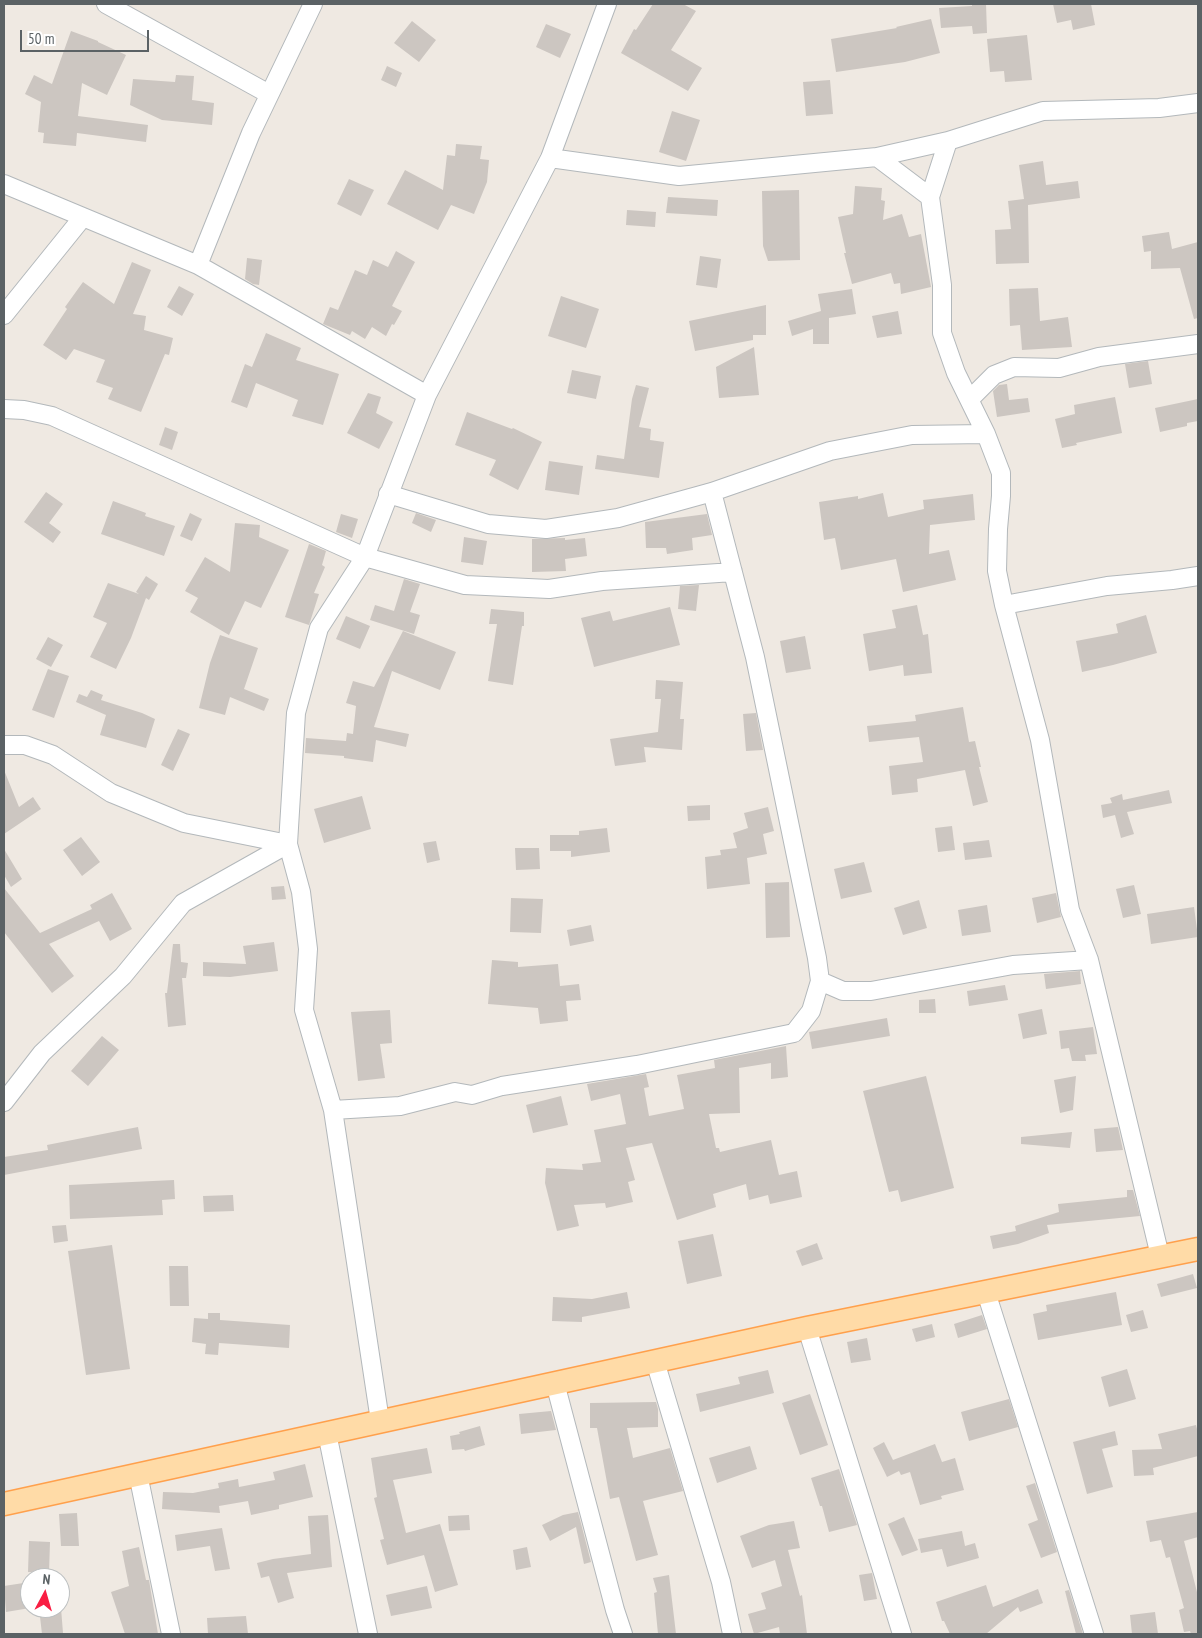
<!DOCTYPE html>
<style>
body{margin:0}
#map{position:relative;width:1202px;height:1638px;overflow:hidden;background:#efe9e2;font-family:"PT Sans Narrow",sans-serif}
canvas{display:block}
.frame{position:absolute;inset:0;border:5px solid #5b6265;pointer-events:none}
.north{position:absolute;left:20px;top:1568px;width:50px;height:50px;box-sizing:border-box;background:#fff;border:1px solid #bdc0c1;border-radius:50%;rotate:6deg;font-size:14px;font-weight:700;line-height:20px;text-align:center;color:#5b6265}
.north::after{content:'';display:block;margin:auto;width:18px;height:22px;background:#f91e43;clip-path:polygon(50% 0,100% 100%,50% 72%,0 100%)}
.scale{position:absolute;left:20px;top:30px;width:129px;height:22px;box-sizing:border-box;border:2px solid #5b6265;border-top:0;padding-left:6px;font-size:15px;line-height:18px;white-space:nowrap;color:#5b6265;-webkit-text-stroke:4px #fff;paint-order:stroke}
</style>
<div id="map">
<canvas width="1202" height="1638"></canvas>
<div class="frame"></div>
<div class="north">N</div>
<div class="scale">50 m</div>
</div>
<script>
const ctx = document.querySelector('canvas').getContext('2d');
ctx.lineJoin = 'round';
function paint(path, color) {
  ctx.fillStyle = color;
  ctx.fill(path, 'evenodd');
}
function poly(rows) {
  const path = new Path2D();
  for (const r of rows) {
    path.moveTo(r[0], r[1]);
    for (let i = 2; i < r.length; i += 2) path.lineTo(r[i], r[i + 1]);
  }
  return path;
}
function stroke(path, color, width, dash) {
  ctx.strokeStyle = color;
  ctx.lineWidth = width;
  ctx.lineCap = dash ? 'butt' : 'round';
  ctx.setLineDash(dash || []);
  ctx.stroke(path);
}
const building = poly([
 [653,4,683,4,696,11,671,50,702,68,688,91,621,53,634,29,636,30],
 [972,4,986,4,987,33,973,34,972,26,941,28,939,8,972,6],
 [1053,4,1091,4,1095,25,1073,30,1071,20,1057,23],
 [931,19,940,53,905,62,836,72,831,39,897,28,896,27],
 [412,21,436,40,419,62,394,43],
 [546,24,571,34,560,58,536,47],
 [71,31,98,41,98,42,126,55,107,95,82,83,78,116,148,125,146,142,77,133,76,146,43,143,44,133,38,132,41,102,25,94,34,75,52,84],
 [1027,35,1032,80,1005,82,1004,71,990,72,987,39],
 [387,66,402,73,396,87,381,80],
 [176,75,194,76,192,100,214,103,212,125,162,120,130,105,133,79,175,82],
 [830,80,833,114,806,116,803,82],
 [672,111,700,120,686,161,659,152],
 [456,144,482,146,480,159,489,160,487,182,474,214,451,205,438,230,387,204,405,170,443,190,447,155,455,156],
 [1043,161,1046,185,1078,181,1080,198,1028,205,1029,263,996,264,995,230,1011,229,1008,201,1024,199,1019,165],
 [349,179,374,190,361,216,337,204],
 [855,186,882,188,881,200,885,201,883,220,902,214,909,237,921,234,931,287,901,294,900,283,894,284,891,273,852,284,844,253,846,253,838,217,853,214],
 [799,190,800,260,768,261,763,246,762,191],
 [668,197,718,200,717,216,666,213],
 [627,210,656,212,655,227,626,225],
 [1169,232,1172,249,1198,242,1198,318,1194,319,1180,268,1151,269,1151,251,1144,252,1142,236],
 [396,251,415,262,392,306,402,311,394,325,392,324,386,336,372,327,365,339,352,331,350,335,323,324,330,307,338,310,355,270,367,275,373,260,388,267],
 [700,256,721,259,717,288,696,285],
 [247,258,262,260,259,285,253,284,245,279],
 [132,262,151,270,133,314,146,316,144,330,173,338,169,355,165,354,141,412,108,399,113,388,96,382,105,360,74,349,66,360,43,345,67,309,65,307,83,282,114,304],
 [179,286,194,294,182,316,167,307],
 [1038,288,1040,321,1068,317,1072,347,1022,350,1020,325,1010,326,1009,289],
 [852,289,856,314,829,318,829,344,813,344,813,329,792,336,788,321,821,311,818,294],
 [561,296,599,309,586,348,548,336],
 [766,305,766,335,753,335,753,340,695,351,689,321],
 [898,311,902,334,877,338,872,316],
 [266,333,301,348,296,360,339,374,323,425,292,416,298,400,256,383,247,408,231,402,245,364,252,367],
 [754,347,759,395,719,398,716,367],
 [1148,361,1152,384,1129,388,1125,364],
 [572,370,601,376,596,399,567,393],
 [1007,384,1009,400,1028,398,1030,412,997,417,993,391,999,385],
 [636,385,649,388,639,427,651,429,650,440,664,442,659,478,595,469,597,455,624,459,632,399],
 [368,393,381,397,376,413,393,422,379,449,347,433],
 [1115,397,1122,433,1076,443,1077,445,1062,448,1055,419,1075,414,1074,405],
 [1198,399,1198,421,1187,423,1187,426,1160,432,1155,408],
 [467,412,512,429,513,428,542,442,518,490,489,475,496,460,455,445],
 [165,427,178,432,172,450,159,445],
 [549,461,583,466,579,495,545,490],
 [46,492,63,504,49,523,61,532,53,543,24,522],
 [883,493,888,517,924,509,923,500,973,494,975,520,930,525,929,554,949,550,956,580,903,592,896,559,841,570,835,538,824,540,819,502,858,496,858,499],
 [113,501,146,513,145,516,175,526,164,556,101,534],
 [190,513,202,519,192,541,180,536],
 [416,513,436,520,431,532,412,523],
 [341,514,358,519,352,538,336,532],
 [707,514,712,535,692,538,693,550,667,554,666,548,646,548,645,522],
 [235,523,260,525,259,537,289,550,261,608,245,601,229,635,190,612,198,598,185,591,205,557,230,572],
 [464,537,487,541,483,565,461,562],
 [565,538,565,540,585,538,587,556,565,559,566,571,532,572,532,539],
 [309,544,326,551,322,565,325,567,314,593,319,594,309,625,285,617],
 [146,576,158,584,149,600,146,598,131,638,116,669,90,657,107,623,93,617,108,583,139,594,136,592],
 [404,579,420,584,410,612,420,615,414,634,370,620,375,605,394,611],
 [699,585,696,611,678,609,680,586],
 [917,605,923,635,928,634,932,673,904,676,903,665,869,671,863,634,896,628,892,610],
 [670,607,680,645,594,667,581,618,610,611,613,621],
 [491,609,524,612,524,626,522,626,513,685,488,681,497,624,489,624],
 [1146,615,1157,653,1113,665,1082,672,1076,641,1118,633,1116,624],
 [346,616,370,626,360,649,336,639],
 [403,631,456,652,440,690,392,671,374,727,409,734,406,747,376,740,373,762,344,758,344,756,305,753,306,738,346,741,347,733,353,734,356,706,346,703,353,681,374,687],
 [220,635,258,648,244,689,269,699,264,711,230,697,225,715,199,708,210,663],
 [805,636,811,669,786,673,780,641],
 [48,637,63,645,51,667,36,659],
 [48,669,69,676,54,718,32,710],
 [656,680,683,682,680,719,684,719,682,750,644,747,646,762,615,766,610,739,658,732,661,699,655,699],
 [91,690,103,695,101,700,142,713,155,719,146,748,100,735,106,715,76,702,79,694,87,697],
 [963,707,969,742,975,741,981,767,979,767,988,802,973,806,965,770,917,779,918,792,892,795,889,766,923,762,919,737,869,742,867,726,916,721,915,715],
 [756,713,763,750,746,751,743,714],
 [178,729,190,734,173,771,161,765],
 [4,770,19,807,33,797,41,809,4,834],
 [1169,790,1172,803,1127,812,1134,834,1121,838,1115,815,1103,818,1101,805,1112,803,1110,798,1122,794,1123,800],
 [362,796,371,829,324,843,314,809],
 [710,805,710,820,688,821,687,806],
 [768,807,774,831,763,834,767,854,747,858,750,884,707,889,705,857,721,855,720,850,737,848,733,833,748,828,744,813],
 [952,826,955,850,938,852,935,828],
 [607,828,610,852,571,857,571,851,550,851,550,835,579,835,579,831],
 [81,837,100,862,82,876,63,850],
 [989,840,992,857,965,860,963,843],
 [436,841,440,860,427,863,423,843],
 [515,848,539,848,540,869,516,870],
 [4,849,22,879,11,887,4,875],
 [864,862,872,892,841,899,834,869],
 [789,882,790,937,766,938,765,883],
 [1134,885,1141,914,1123,918,1116,889],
 [284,886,286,899,272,900,271,887],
 [4,888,40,933,92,909,90,905,112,893,132,929,110,941,99,921,49,944,74,976,52,993,4,932],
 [1056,893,1061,917,1037,923,1032,898],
 [511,898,543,899,541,933,510,932],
 [919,900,927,928,903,935,894,908],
 [987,905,991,932,962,936,958,910],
 [1194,907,1198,937,1151,944,1147,914],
 [591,925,594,941,570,946,567,930],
 [274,942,278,971,230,977,203,976,203,962,246,964,243,946],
 [173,944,180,944,181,962,188,963,186,978,182,978,186,1025,168,1027,165,993,167,993],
 [492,960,518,962,518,967,558,964,560,986,579,984,581,1000,566,1001,568,1021,540,1024,538,1008,488,1004],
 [1080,971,1081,984,1046,989,1044,974],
 [1005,985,1008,1000,969,1006,967,991],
 [935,999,936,1013,919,1013,919,1000],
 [1042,1009,1047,1034,1023,1039,1018,1014],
 [390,1010,392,1043,380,1044,385,1078,358,1081,351,1012],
 [887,1018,890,1036,812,1049,809,1032],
 [1093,1027,1097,1054,1085,1055,1086,1061,1072,1061,1069,1048,1061,1049,1059,1031],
 [102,1036,119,1050,88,1086,71,1071],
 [786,1046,788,1077,771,1079,771,1063,739,1068,740,1113,709,1114,716,1148,719,1148,720,1152,771,1140,779,1175,797,1171,802,1197,770,1204,768,1195,749,1200,746,1184,713,1194,716,1207,677,1220,652,1143,626,1148,635,1180,628,1182,633,1202,606,1208,605,1203,574,1205,579,1226,557,1231,545,1183,546,1168,583,1170,582,1164,601,1162,594,1130,626,1124,620,1094,591,1101,587,1084,646,1074,649,1087,644,1088,649,1116,684,1109,677,1075,715,1068,714,1060],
 [926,1076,954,1188,901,1202,898,1190,889,1192,863,1091],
 [1076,1076,1073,1110,1060,1113,1054,1080],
 [561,1096,568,1125,533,1133,526,1105],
 [138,1127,142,1149,4,1175,4,1157,48,1150,47,1145],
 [1118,1127,1123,1150,1096,1152,1094,1129],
 [1072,1132,1070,1148,1021,1144,1021,1137],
 [174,1180,175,1199,162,1200,163,1215,70,1219,69,1185],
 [1127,1190,1133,1190,1140,1216,1047,1225,1049,1233,1018,1244,993,1249,990,1236,1016,1231,1015,1226,1059,1212,1058,1204,1127,1197],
 [233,1195,234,1211,204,1212,203,1196],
 [66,1225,68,1241,54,1243,52,1226],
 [713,1234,722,1276,687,1284,678,1241],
 [817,1243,823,1259,802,1266,796,1251],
 [112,1245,130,1369,86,1375,68,1251],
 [169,1266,188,1266,189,1306,170,1306],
 [1193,1274,1197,1288,1161,1297,1157,1284],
 [627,1292,630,1308,582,1317,582,1322,552,1321,553,1297,592,1299],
 [1116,1292,1122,1325,1038,1340,1033,1314,1047,1311,1046,1305],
 [1143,1310,1148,1328,1131,1332,1126,1315],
 [208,1313,220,1313,220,1320,290,1325,289,1348,219,1343,218,1355,205,1354,206,1344,192,1342,194,1318,208,1319],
 [982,1315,987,1329,958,1338,954,1324],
 [932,1324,935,1337,916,1342,912,1329],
 [867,1338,871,1360,851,1363,847,1342],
 [1127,1369,1136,1399,1109,1407,1101,1377],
 [768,1370,774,1393,700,1412,696,1394,740,1384,738,1377],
 [810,1394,828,1445,800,1455,782,1403],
 [1009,1399,1018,1427,969,1441,961,1412],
 [656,1402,658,1409,658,1427,627,1428,633,1458,670,1448,683,1491,643,1501,658,1555,636,1561,619,1497,610,1499,597,1428,590,1428,590,1403],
 [551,1411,556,1430,521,1434,519,1414],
 [1196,1425,1198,1433,1198,1456,1153,1468,1154,1475,1134,1476,1132,1450,1162,1449,1158,1434],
 [480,1426,485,1445,465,1451,464,1449,452,1450,450,1436,460,1434,459,1432],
 [1115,1431,1118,1445,1102,1449,1113,1487,1087,1494,1073,1442],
 [884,1442,893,1460,935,1444,942,1462,955,1458,964,1490,941,1496,942,1499,920,1505,910,1472,901,1475,899,1471,887,1477,873,1448],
 [750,1446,757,1469,717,1483,709,1458],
 [427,1448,432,1473,393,1480,406,1533,440,1524,458,1585,435,1592,424,1555,387,1565,380,1540,384,1539,374,1498,377,1497,371,1458],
 [305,1464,313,1497,279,1505,279,1509,251,1515,248,1501,219,1506,220,1513,162,1509,163,1492,193,1493,219,1488,218,1483,238,1479,239,1487,275,1480,273,1472],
 [839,1469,857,1525,829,1532,822,1506,820,1506,811,1478],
 [1035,1483,1057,1552,1041,1558,1028,1524,1038,1520,1026,1486],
 [578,1512,591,1562,584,1564,576,1527,550,1541,542,1525,563,1515],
 [1198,1512,1198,1537,1184,1541,1198,1596,1198,1634,1191,1634,1190,1631,1184,1632,1179,1610,1184,1608,1170,1557,1166,1558,1161,1540,1150,1542,1146,1521],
 [77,1513,79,1546,61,1546,59,1514],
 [328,1515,332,1567,287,1573,294,1598,278,1603,269,1576,261,1578,257,1563,273,1559,311,1554,308,1516],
 [469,1515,470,1530,449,1531,448,1516],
 [904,1517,918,1550,902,1556,888,1524],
 [794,1521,800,1548,788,1550,800,1596,802,1595,807,1634,780,1634,779,1627,754,1634,748,1614,766,1609,761,1593,782,1586,775,1560,752,1568,740,1536,769,1525],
 [222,1528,230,1569,215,1571,210,1546,177,1551,175,1535],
 [962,1531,965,1546,975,1543,979,1558,947,1567,942,1549,921,1553,918,1539],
 [29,1541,50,1542,49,1573,28,1572],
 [139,1547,146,1580,149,1580,158,1634,125,1634,111,1592,129,1586,122,1551],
 [527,1547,531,1567,516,1570,513,1550],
 [872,1573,877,1599,864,1601,859,1575],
 [669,1575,676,1634,658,1634,654,1593,657,1592,653,1578],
 [30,1582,30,1608,6,1612,4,1586],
 [986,1585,993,1607,1038,1589,1043,1603,1020,1612,1018,1607,986,1634,950,1634,944,1621,942,1621,936,1602],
 [427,1586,432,1608,391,1616,386,1595],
 [1069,1590,1083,1634,1076,1634,1065,1591],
 [39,1608,61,1608,63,1633,42,1634],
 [1155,1612,1158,1634,1132,1634,1130,1615],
 [246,1616,248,1634,208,1634,207,1618]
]);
const minor = poly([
 [106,4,269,94],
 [948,141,930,197,942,285,942,333,956,373,986,434,1001,473,1001,496,998,529,997,571,1004,605,1040,740,1070,910,1089,960,1160,1256],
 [877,157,930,197],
 [550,158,679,176,877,157,948,141,1043,111,1159,108,1198,103],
 [4,184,83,217],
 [198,265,427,395],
 [4,315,83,217,198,265,251,133,313,4],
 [970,399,994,375,1014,367,1059,368,1099,357,1198,344],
 [4,409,24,410,52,416,365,557,465,585,549,589,602,581,733,572],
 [388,494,488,524,546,529,618,518,712,492,830,451,912,435,986,434],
 [1004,605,1107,586,1172,580,1198,576],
 [4,745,25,745,53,755,111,793,184,823,288,844,301,892,308,949,304,1010,333,1110,380,1421],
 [820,981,843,991,871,991,1013,965,1089,960],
 [4,1102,42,1053,123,976,183,903,288,844,296,713,319,628,365,557,427,395,550,158,607,4],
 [333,1110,400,1106,455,1092,472,1095,502,1086,637,1065,794,1033,811,1011,820,981,817,958,755,657,712,492],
 [986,1292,1094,1634],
 [807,1328,902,1634],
 [655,1361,721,1582,732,1634],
 [555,1383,615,1610,623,1634],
 [327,1433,368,1634],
 [138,1474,171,1634]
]);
const major = poly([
 [4,1504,807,1328,1198,1249]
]);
paint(building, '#ccc6c1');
stroke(minor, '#b3b8bb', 20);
stroke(major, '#ffa04c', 25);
stroke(minor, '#fff', 18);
stroke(major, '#ffdba7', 22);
</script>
